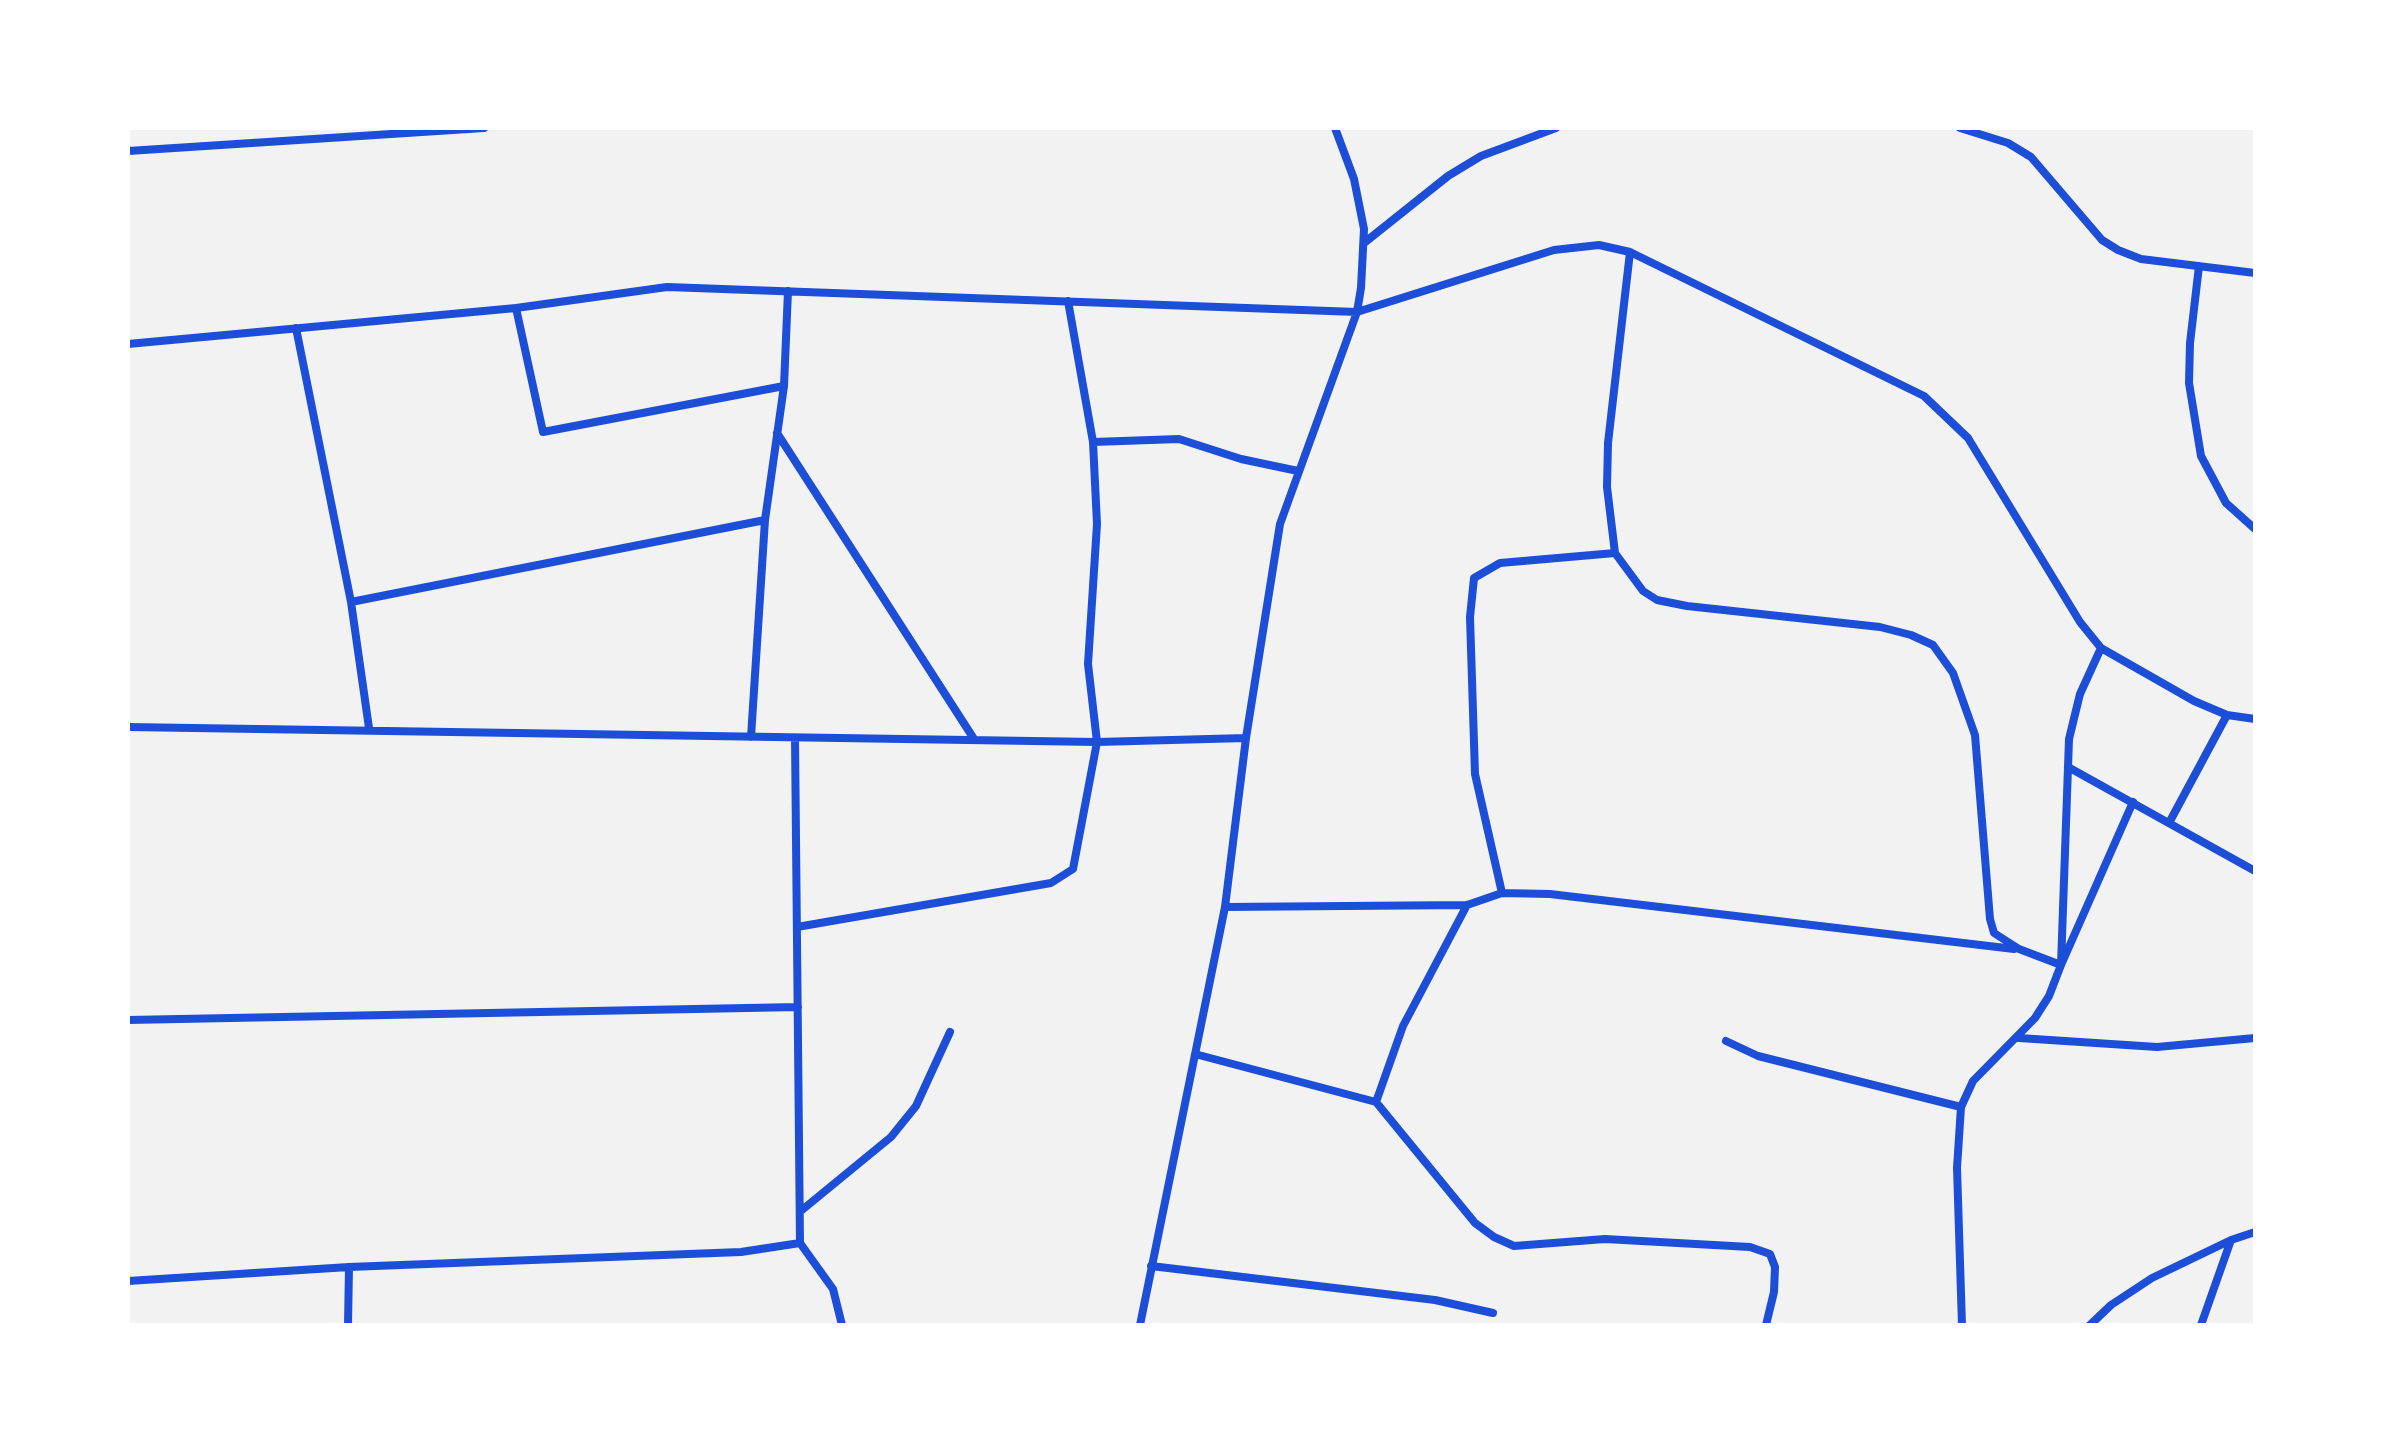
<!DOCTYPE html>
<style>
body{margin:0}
#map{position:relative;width:2383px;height:1453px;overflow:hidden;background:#f2f2f2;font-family:Lato,sans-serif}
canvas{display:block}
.frame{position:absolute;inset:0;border:130px solid #fff;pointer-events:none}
</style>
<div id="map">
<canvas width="2383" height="1453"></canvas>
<div class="frame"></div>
</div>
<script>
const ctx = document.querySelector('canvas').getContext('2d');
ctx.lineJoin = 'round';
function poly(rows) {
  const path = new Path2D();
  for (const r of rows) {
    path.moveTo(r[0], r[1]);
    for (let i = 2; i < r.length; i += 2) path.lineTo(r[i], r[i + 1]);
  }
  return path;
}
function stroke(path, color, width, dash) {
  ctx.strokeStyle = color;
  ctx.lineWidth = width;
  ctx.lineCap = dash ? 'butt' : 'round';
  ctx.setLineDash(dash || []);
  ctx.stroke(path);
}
const minor = poly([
 [1960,128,2008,143,2031,157,2102,240,2118,250,2141,259,2255,273],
 [128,151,484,128],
 [1364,243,1448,176,1481,156,1556,128],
 [1630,252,1608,443,1607,487,1615,553,1643,591,1657,600,1687,606,1880,627,1911,635,1933,645,1953,673,1975,735,1990,919,1994,933,2019,949,2061,965,2133,802],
 [2199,266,2190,343,2189,383,2201,456,2226,503,2255,529],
 [516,308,543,432,784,386],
 [296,328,351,602,369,728],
 [128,344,516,308,667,287,1357,312,1554,250,1599,245,1630,252,1924,396,1968,438,2080,622,2101,648,2194,701,2227,715,2255,719],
 [777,433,974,739],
 [1093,442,1179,439,1241,459,1298,471],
 [351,602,765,520],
 [128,727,1097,742,1246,738],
 [751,737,765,520,784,386,788,291],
 [2068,767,2255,871],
 [2169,823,2227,715],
 [1502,893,1475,774,1470,617,1474,578,1500,563,1615,553],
 [1225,907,1467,905,1502,893,1550,894,2014,949],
 [797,927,1051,883,1073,869,1097,742,1088,664,1097,524,1093,442,1068,301],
 [128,1020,798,1007],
 [2019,1038,2157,1047,2255,1038],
 [1726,1041,1758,1056,1961,1107],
 [1195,1054,1376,1102,1403,1026,1467,905],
 [1376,1102,1475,1223,1494,1237,1514,1246,1605,1239,1750,1247,1770,1254,1775,1267,1774,1292,1766,1325],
 [802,1210,891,1137,916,1106,950,1032],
 [800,1243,833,1289,842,1325],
 [1151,1266,1435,1300,1493,1313],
 [128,1281,349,1267,741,1252,800,1243,795,738],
 [348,1325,349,1267],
 [1140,1325,1225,907,1246,738,1280,524,1357,312,1361,288,1364,229,1354,179,1335,128],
 [1962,1325,1957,1168,1961,1107,1973,1081,2035,1018,2049,996,2061,965,2069,739,2080,694,2101,648],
 [2090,1325,2111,1305,2152,1278,2231,1240,2255,1232],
 [2201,1325,2231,1240]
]);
stroke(minor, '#1d4ed8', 8);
</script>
